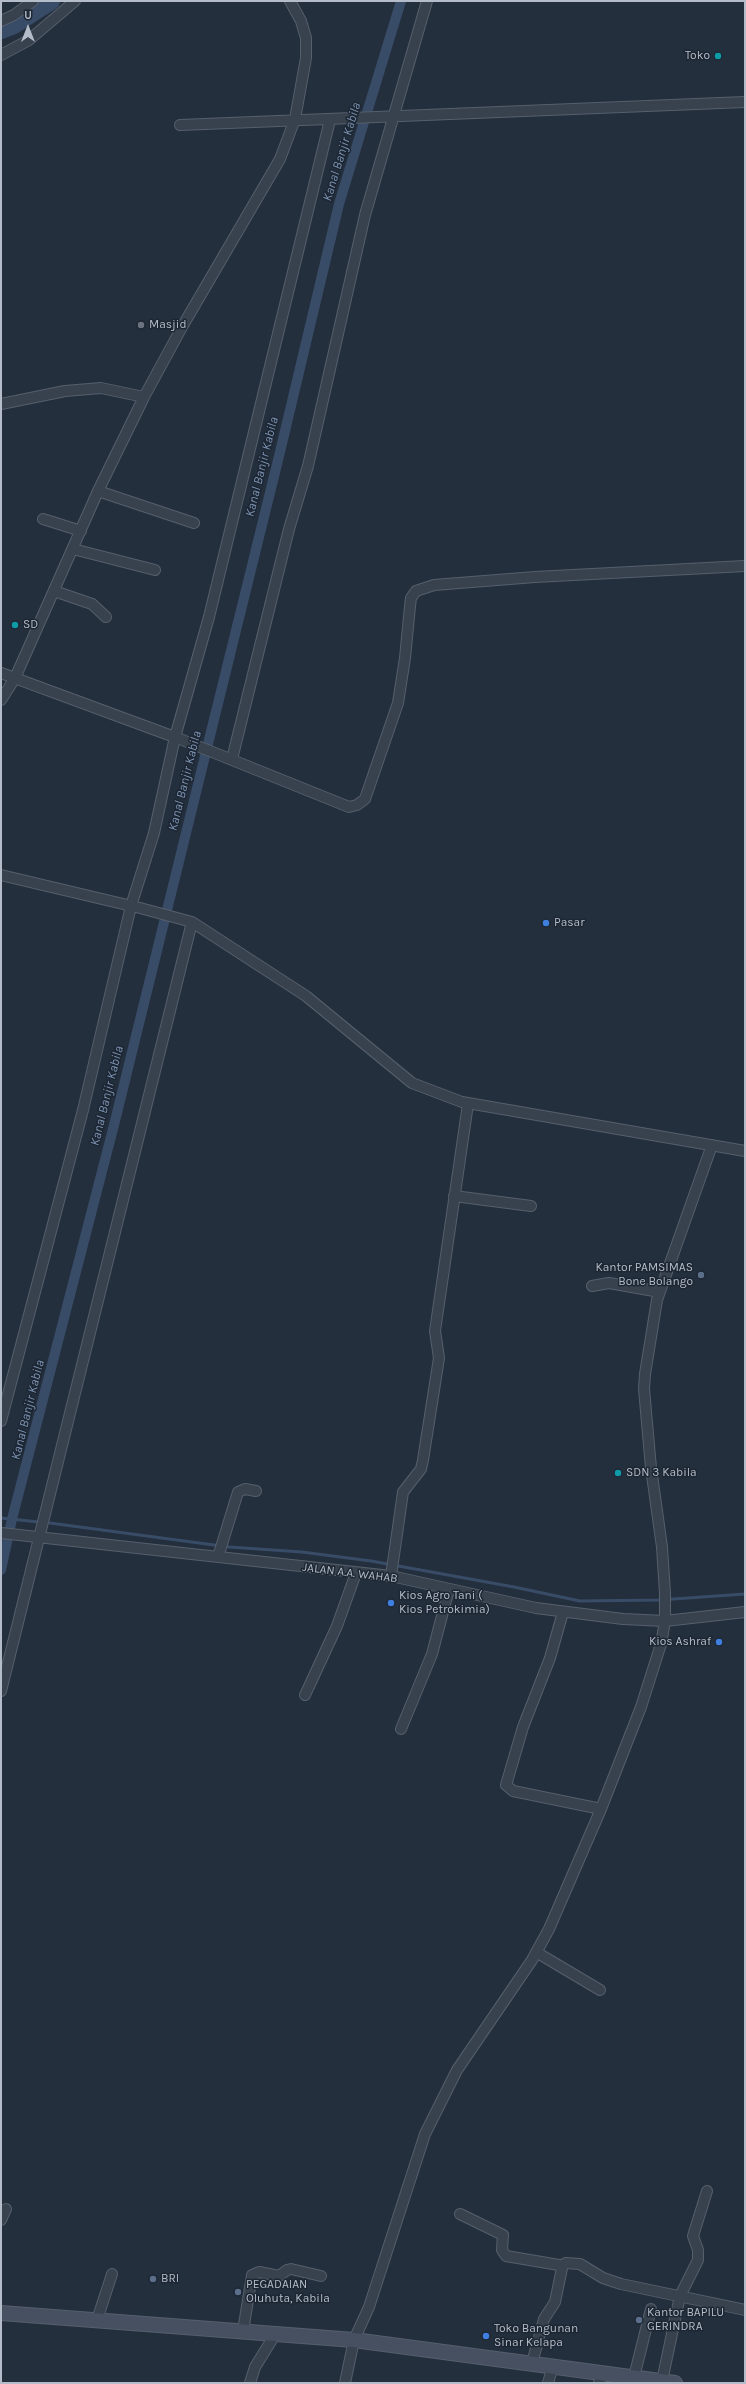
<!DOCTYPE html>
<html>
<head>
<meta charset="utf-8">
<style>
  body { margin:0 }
  #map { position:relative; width:746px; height:2384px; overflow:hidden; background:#242f3e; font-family:Karla,sans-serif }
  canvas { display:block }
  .frame { position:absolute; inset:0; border:2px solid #b4bcc9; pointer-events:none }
  .north { position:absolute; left:8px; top:8px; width:40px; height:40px; -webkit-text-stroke:3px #1d2633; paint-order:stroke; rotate:0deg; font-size:11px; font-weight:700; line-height:16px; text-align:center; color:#b4bcc9 }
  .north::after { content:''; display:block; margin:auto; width:14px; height:18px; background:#b4bcc9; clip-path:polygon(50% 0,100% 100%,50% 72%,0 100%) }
</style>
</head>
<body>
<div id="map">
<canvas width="746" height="2384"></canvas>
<div class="frame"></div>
<div class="north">U</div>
</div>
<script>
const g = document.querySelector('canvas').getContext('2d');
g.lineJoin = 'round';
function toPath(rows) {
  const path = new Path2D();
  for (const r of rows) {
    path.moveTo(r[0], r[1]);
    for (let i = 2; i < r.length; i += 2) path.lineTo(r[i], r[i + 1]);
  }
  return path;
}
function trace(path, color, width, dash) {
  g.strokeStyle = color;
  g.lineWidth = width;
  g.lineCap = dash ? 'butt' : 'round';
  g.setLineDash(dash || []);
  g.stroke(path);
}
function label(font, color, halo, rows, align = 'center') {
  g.font = font + ' Karla,sans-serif';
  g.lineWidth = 3;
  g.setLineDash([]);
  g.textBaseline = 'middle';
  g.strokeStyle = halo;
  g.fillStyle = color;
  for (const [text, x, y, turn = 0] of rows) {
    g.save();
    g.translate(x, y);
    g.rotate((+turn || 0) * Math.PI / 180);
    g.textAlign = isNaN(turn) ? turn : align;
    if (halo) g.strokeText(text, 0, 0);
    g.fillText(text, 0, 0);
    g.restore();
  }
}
const stream = toPath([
  [1,1518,39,1522],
  [50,1523,229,1547,302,1552,371,1561,514,1587,580,1601,659,1600,745,1594]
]);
const canal = toPath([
  [1,1570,12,1519,114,1125,280,452,339,204,401,1]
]);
const river = toPath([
  [1,30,14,25,51,1]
]);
const street = toPath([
  [1,21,14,15,33,1],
  [1,55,29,40,75,1],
  [180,125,745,102],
  [1,404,65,391,101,388,144,397],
  [98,491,194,523],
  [43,519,81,531],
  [73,549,155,570],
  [54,591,92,604,106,617],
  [1,673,180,739,349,807,357,805,365,799,398,703,405,658,410,606,411,598,416,591,434,585,535,577,745,566],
  [1,700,15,678,98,491,144,397,182,327,280,159,295,119,306,58,306,38,301,21,290,1],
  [232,759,289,529,308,466,365,215,427,1],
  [1,875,140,908,192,922,306,996,412,1083,462,1102,745,1151],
  [454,1196,531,1206],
  [592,1286,609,1283,660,1292],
  [1,1421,83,1110,131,906,154,833,175,737,209,617,330,120],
  [1,1533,391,1576,536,1608,623,1619,665,1621,745,1612],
  [218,1557,238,1492,245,1489,256,1491],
  [391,1576,403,1492,421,1469,423,1460,439,1358,435,1331,468,1104],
  [563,1612,550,1658,523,1727,506,1785,513,1791,601,1809],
  [1,1691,192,922],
  [305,1695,337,1626,356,1573],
  [401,1729,432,1654,449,1589],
  [536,1952,600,1990],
  [460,2214,503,2235,502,2250,506,2256,559,2265,562,2268,555,2302,544,2319,532,2363],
  [1,2220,6,2209],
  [561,2266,566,2263,580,2264,603,2278,621,2284,745,2310],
  [97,2320,112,2274],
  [243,2331,252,2275,259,2272,279,2276,287,2270,291,2269,321,2276],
  [634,2377,651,2309],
  [662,2381,680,2296,698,2260,698,2250,693,2236,707,2191],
  [250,2383,255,2367,276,2333],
  [345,2383,354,2340,369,2307,425,2134,457,2070,532,1960,549,1929,601,1809,641,1707,661,1644,665,1621,665,1593,662,1547,651,1468,644,1389,645,1374,657,1300,712,1145],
  [548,2383,553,2366],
  [599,2383,603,2373]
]);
const secondary = toPath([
  [1,2313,354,2340,675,2383]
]);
const markers = [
  [718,56,4,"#0f9aa8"],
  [141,325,4,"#6b7280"],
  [15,625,4,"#0f9aa8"],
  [546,923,4,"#3f7fe0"],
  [701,1275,4,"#5c6f8a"],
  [618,1473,4,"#0f9aa8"],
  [391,1603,4,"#3f7fe0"],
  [719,1642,4,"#3f7fe0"],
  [153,2279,4,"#5c6f8a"],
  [238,2292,4,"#5c6f8a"],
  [639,2320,4,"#5c6f8a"],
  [486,2336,4,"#3f7fe0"]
];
const poiNames = [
  ["Toko",710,56,"right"],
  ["Masjid",149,325],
  ["SD",23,625],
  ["Pasar",554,923],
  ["Kantor PAMSIMAS",693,1268,"right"],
  ["Bone Bolango",693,1282,"right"],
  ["SDN 3 Kabila",626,1473],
  ["Kios Agro Tani (",399,1596],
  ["Kios Petrokimia)",399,1610],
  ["Kios Ashraf",711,1642,"right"],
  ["BRI",161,2279],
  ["PEGADAIAN",246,2285],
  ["Oluhuta, Kabila",246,2299],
  ["Kantor BAPILU",647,2313],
  ["GERINDRA",647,2327],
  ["Toko Bangunan",494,2329],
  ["Sinar Kelapa",494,2343]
];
const streetNames = [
  ["JALAN A.A. WAHAB",350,1573,7]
];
const waterNames = [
  ["Kanal Banjir Kabila",342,152,-73],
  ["Kanal Banjir Kabila",262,467,-76],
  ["Kanal Banjir Kabila",185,781,-76],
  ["Kanal Banjir Kabila",107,1096,-76],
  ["Kanal Banjir Kabila",28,1410,-76]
];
trace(stream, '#394c67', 3);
trace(canal, '#394c67', 10);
trace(river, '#394c67', 18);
trace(street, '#565f6c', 12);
trace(secondary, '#565f6c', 16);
trace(street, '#38414e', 10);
trace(secondary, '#465061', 14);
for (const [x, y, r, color] of markers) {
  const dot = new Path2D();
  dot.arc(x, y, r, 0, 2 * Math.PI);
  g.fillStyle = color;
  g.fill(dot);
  trace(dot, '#1d2633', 1.5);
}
label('12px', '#b4bcc9', '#1d2633', poiNames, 'left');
label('12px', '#b4bcc9', '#1d2633', streetNames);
label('italic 13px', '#7c92b1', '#1d2633', waterNames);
</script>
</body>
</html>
